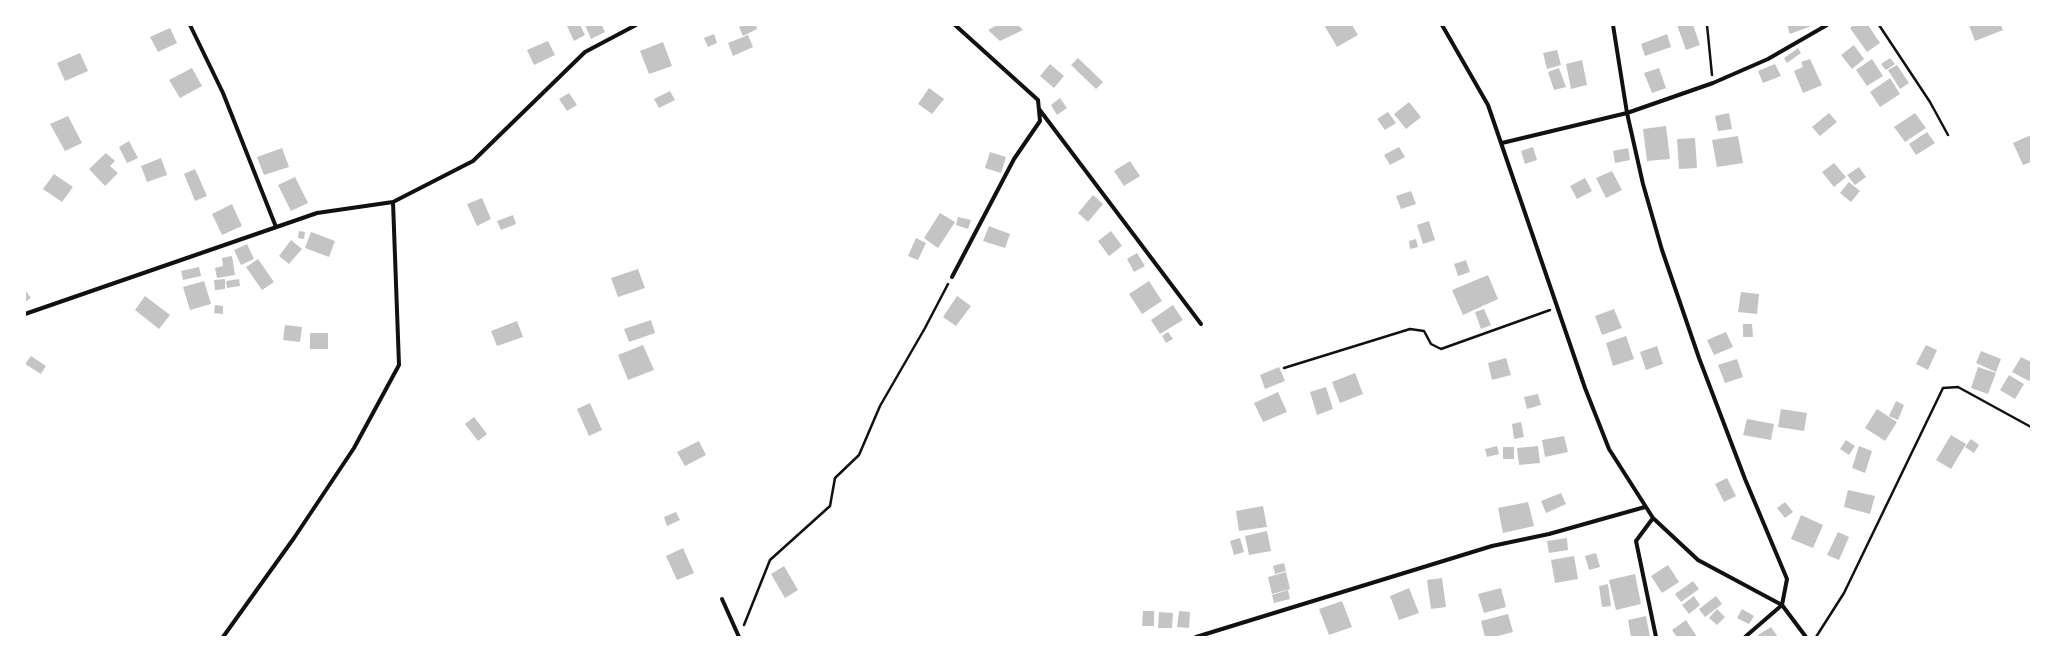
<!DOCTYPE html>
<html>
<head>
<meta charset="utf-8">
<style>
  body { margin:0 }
  #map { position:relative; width:2056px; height:662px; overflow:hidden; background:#fff; font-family:"Noto Sans",sans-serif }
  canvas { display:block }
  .frame { position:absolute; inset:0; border:26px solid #fff; pointer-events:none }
</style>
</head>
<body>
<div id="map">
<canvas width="2056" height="662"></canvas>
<div class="frame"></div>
</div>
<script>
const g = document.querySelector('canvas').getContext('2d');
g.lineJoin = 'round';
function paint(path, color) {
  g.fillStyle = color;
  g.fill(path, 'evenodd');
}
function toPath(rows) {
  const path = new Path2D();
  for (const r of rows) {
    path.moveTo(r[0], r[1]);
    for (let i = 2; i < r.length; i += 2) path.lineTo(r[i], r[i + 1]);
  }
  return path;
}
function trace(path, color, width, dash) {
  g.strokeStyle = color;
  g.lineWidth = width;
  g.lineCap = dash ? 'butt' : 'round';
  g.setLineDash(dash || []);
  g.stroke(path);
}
const building = toPath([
  [580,25,585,35,574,41,567,26],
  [585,25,602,25,605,32,591,39],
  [743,25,756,25,757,29,743,36,739,27],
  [997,25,1018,25,1023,30,1000,41,988,30],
  [1324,25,1352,25,1358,35,1337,47],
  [1677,25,1693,25,1700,45,1686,50],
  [1787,25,1814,25,1790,34],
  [1854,25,1868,25,1880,43,1867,52,1850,28],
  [1969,25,2001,25,2003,30,1975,41],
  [170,28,177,43,158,52,150,37],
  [714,34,717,43,708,47,704,38],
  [1667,34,1671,47,1645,56,1641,44],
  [748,35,753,47,733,56,728,43],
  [548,41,555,55,534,65,527,50],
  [663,42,672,66,649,74,640,51],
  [1854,45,1864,59,1852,69,1841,55],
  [1798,48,1801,53,1787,63,1784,58],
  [1557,50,1561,65,1547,69,1543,53],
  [80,53,88,71,65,81,57,63],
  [1078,58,1103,82,1096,89,1071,65],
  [1890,58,1895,64,1886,70,1881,64],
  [1810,59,1822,85,1803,93,1794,71,1803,67,1801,62],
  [1872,59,1883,76,1867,86,1856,70],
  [1582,60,1587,85,1571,89,1566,64],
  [1050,64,1064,76,1054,88,1040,76],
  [1775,64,1781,76,1763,83,1758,71],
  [1897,65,1909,83,1900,89,1888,70],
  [192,68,202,86,180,98,169,80],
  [1559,68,1566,87,1554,90,1548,72],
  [1659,68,1666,88,1652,93,1644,73],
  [1890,78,1900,94,1880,107,1870,92],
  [929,88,944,99,932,114,918,104],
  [670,91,675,100,659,108,654,99],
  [569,93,577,105,567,111,559,99],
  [1060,98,1067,108,1057,115,1051,105],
  [1409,102,1421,117,1406,129,1394,114],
  [1388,112,1396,123,1385,130,1377,119],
  [1729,113,1732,129,1718,131,1715,116],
  [1829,113,1837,122,1820,136,1812,127],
  [1915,113,1926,128,1905,142,1894,127],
  [68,116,82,143,65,151,50,124],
  [1666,126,1670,159,1647,161,1643,129],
  [1927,132,1935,143,1916,155,1909,144],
  [2031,135,2031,162,2023,165,2013,143],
  [1738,136,1743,163,1717,167,1712,140],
  [1695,138,1697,168,1679,169,1677,139],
  [129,141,138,158,127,163,119,147],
  [1399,147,1405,157,1390,165,1384,155],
  [1533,147,1537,160,1525,164,1521,151],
  [282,148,289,167,264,175,257,157],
  [1628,148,1630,160,1615,163,1613,151],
  [990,152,1006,157,1001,173,985,168],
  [106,153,115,161,110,166,118,173,105,186,89,169],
  [161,158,167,175,147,182,141,166],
  [1130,161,1140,176,1124,186,1114,171],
  [1834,163,1846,177,1834,187,1822,172],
  [1859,167,1866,177,1855,185,1847,175],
  [195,169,207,196,195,201,184,174],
  [1612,171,1622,190,1606,198,1596,178],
  [54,174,73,187,62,202,43,189],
  [295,177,308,203,291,211,278,185],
  [1585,178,1592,191,1577,199,1570,186],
  [1849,182,1860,191,1851,202,1840,193],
  [1411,191,1416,204,1401,209,1396,196],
  [1093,195,1103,204,1088,222,1078,213],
  [482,198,491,219,477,226,467,204],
  [232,204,242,226,222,235,212,214],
  [940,213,955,222,938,248,924,238],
  [513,215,516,224,501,230,497,221],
  [958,217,971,220,968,229,956,225],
  [1429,221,1435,240,1423,244,1417,225],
  [989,226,1010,234,1005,248,983,241],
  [299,231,305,232,304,239,298,238],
  [1111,231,1122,246,1109,256,1098,241],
  [311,232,335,241,329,257,305,248],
  [916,238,926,243,918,260,908,256],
  [1416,239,1418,247,1410,249,1409,241],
  [291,240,302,249,289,264,279,256],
  [247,244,254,259,241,265,234,250],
  [1137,253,1145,266,1134,272,1127,259],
  [232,256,235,275,217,278,215,268,223,266,222,258],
  [258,259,274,282,262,290,246,267],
  [1466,260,1470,272,1458,276,1454,264],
  [199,267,201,276,183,280,181,271],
  [638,269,645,288,618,297,611,278],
  [1488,275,1498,299,1463,315,1452,290],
  [225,279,225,289,215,290,214,280],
  [239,279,240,286,227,288,226,281],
  [204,281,211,304,190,310,183,287],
  [1149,281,1162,301,1142,314,1129,294],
  [25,290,31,298,25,302],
  [1741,292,1759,294,1757,314,1738,312],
  [145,296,170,315,159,329,135,310],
  [957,296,971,306,956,326,943,317],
  [215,305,223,306,223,314,214,313],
  [1173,305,1183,320,1160,334,1151,320],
  [1484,309,1491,325,1481,329,1475,312],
  [1614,309,1622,328,1602,335,1595,316],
  [651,320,655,333,629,342,624,329],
  [517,321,523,337,497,346,491,331],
  [1743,324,1752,324,1753,337,1743,337],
  [285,325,302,327,300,342,283,340],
  [1168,332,1173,339,1166,343,1162,336],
  [1726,332,1733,347,1714,355,1707,340],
  [310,333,328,333,328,349,310,349],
  [1626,336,1634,359,1613,366,1606,343],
  [643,345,654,370,628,380,618,355],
  [1926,345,1937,350,1928,370,1916,364],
  [1657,346,1663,364,1646,370,1640,352],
  [1981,351,2001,359,1996,372,1976,363],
  [31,356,46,366,41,374,25,364],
  [2021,357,2031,362,2031,378,2029,381,2012,372],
  [1506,358,1511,375,1492,380,1488,363],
  [1737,359,1743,377,1725,383,1718,365],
  [1279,367,1285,381,1265,389,1260,375],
  [1978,367,1996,373,1988,394,1971,388],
  [1355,373,1363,394,1340,403,1332,382],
  [2009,375,2024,384,2015,399,2000,390],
  [1326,387,1333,409,1317,415,1310,392],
  [1278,392,1287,412,1263,422,1254,403],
  [1538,394,1541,405,1527,409,1524,397],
  [1896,401,1904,405,1898,420,1889,416],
  [590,403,602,430,589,436,577,409],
  [1781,409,1807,413,1804,431,1778,427],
  [1877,409,1897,422,1885,441,1865,428],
  [474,417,487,434,478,441,465,424],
  [1747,419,1774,424,1771,440,1743,435],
  [1521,422,1524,437,1514,439,1512,424],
  [1951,435,1966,444,1951,469,1936,460],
  [1564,436,1568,452,1545,457,1542,440],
  [1971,439,1979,445,1974,453,1965,447],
  [1846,440,1855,446,1849,455,1840,449],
  [699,441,706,455,685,466,677,452],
  [1497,446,1499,454,1487,457,1485,449],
  [1538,446,1540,463,1519,465,1517,448],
  [1859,446,1872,451,1865,473,1852,468],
  [1503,447,1514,447,1514,459,1503,459],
  [1727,478,1736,496,1724,502,1715,484],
  [1848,490,1875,496,1870,514,1844,507],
  [1561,493,1566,504,1546,513,1541,501],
  [1528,502,1534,526,1503,533,1498,508],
  [1785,502,1793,512,1785,518,1777,508],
  [1263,506,1267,527,1239,531,1236,511],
  [676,512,680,520,667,526,664,517],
  [1801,515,1823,525,1813,548,1791,539],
  [1267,531,1271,551,1249,555,1245,536],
  [1838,532,1849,537,1839,560,1827,555],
  [1240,538,1244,552,1234,555,1230,541],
  [1567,538,1568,550,1549,553,1547,541],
  [683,548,694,573,677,580,666,556],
  [1596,553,1600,567,1589,570,1585,556],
  [1574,556,1578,579,1555,583,1551,560],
  [1284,563,1286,571,1275,574,1273,566],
  [1668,565,1679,582,1662,593,1651,576],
  [784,566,798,590,785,598,771,574],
  [1286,572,1290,589,1272,594,1268,577],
  [1635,574,1641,604,1616,610,1609,580],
  [1442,578,1446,607,1431,609,1427,580],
  [1693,581,1699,589,1681,602,1675,594],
  [1608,584,1611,606,1602,607,1599,586],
  [1409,588,1419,613,1399,620,1390,596],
  [1501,588,1506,607,1484,613,1478,594],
  [1288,590,1290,599,1274,603,1272,595],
  [1694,596,1700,605,1689,614,1682,605],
  [1716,596,1722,604,1705,617,1699,609],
  [1342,601,1352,627,1329,635,1319,609],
  [1717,609,1725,617,1717,625,1709,618],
  [1742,609,1754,616,1749,624,1737,618],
  [1143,611,1154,611,1154,626,1142,626],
  [1179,611,1190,612,1189,628,1177,627],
  [1159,612,1173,613,1172,628,1158,628],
  [1508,614,1513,632,1494,637,1485,637,1481,621],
  [1646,616,1650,637,1631,637,1628,620],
  [1686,620,1697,637,1677,637,1672,630],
  [1771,627,1778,637,1759,637,1758,635]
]);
const path = toPath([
  [1707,25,1712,75],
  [1879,25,1930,102,1948,135],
  [1284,368,1410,329,1424,331,1431,344,1441,349,1550,310],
  [744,625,770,560,830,506,835,478,859,455,880,406,925,328,948,284],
  [1816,637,1844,593,1943,388,1958,387,2031,427]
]);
const minor = toPath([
  [190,25,223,93,276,227],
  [1442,25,1488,105,1585,388,1609,449,1653,518,1698,560,1782,605,1806,637],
  [1613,25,1627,113,1643,184,1662,250,1699,358,1745,479,1787,579,1782,605,1745,637],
  [1039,109,1201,324],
  [1502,143,1627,113,1713,83,1768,59,1827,25],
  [952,277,1014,159,1040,121,1038,100,955,25],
  [25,314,317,213,393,202,473,161,585,52,636,25],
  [1653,518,1636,541,1656,637],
  [722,599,739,637],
  [223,637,294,538,354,448,399,365,393,202],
  [1196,637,1492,546,1549,534,1645,507]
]);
paint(building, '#c4c4c4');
trace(path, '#111', 2.5);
trace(minor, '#111', 4);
</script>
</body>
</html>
